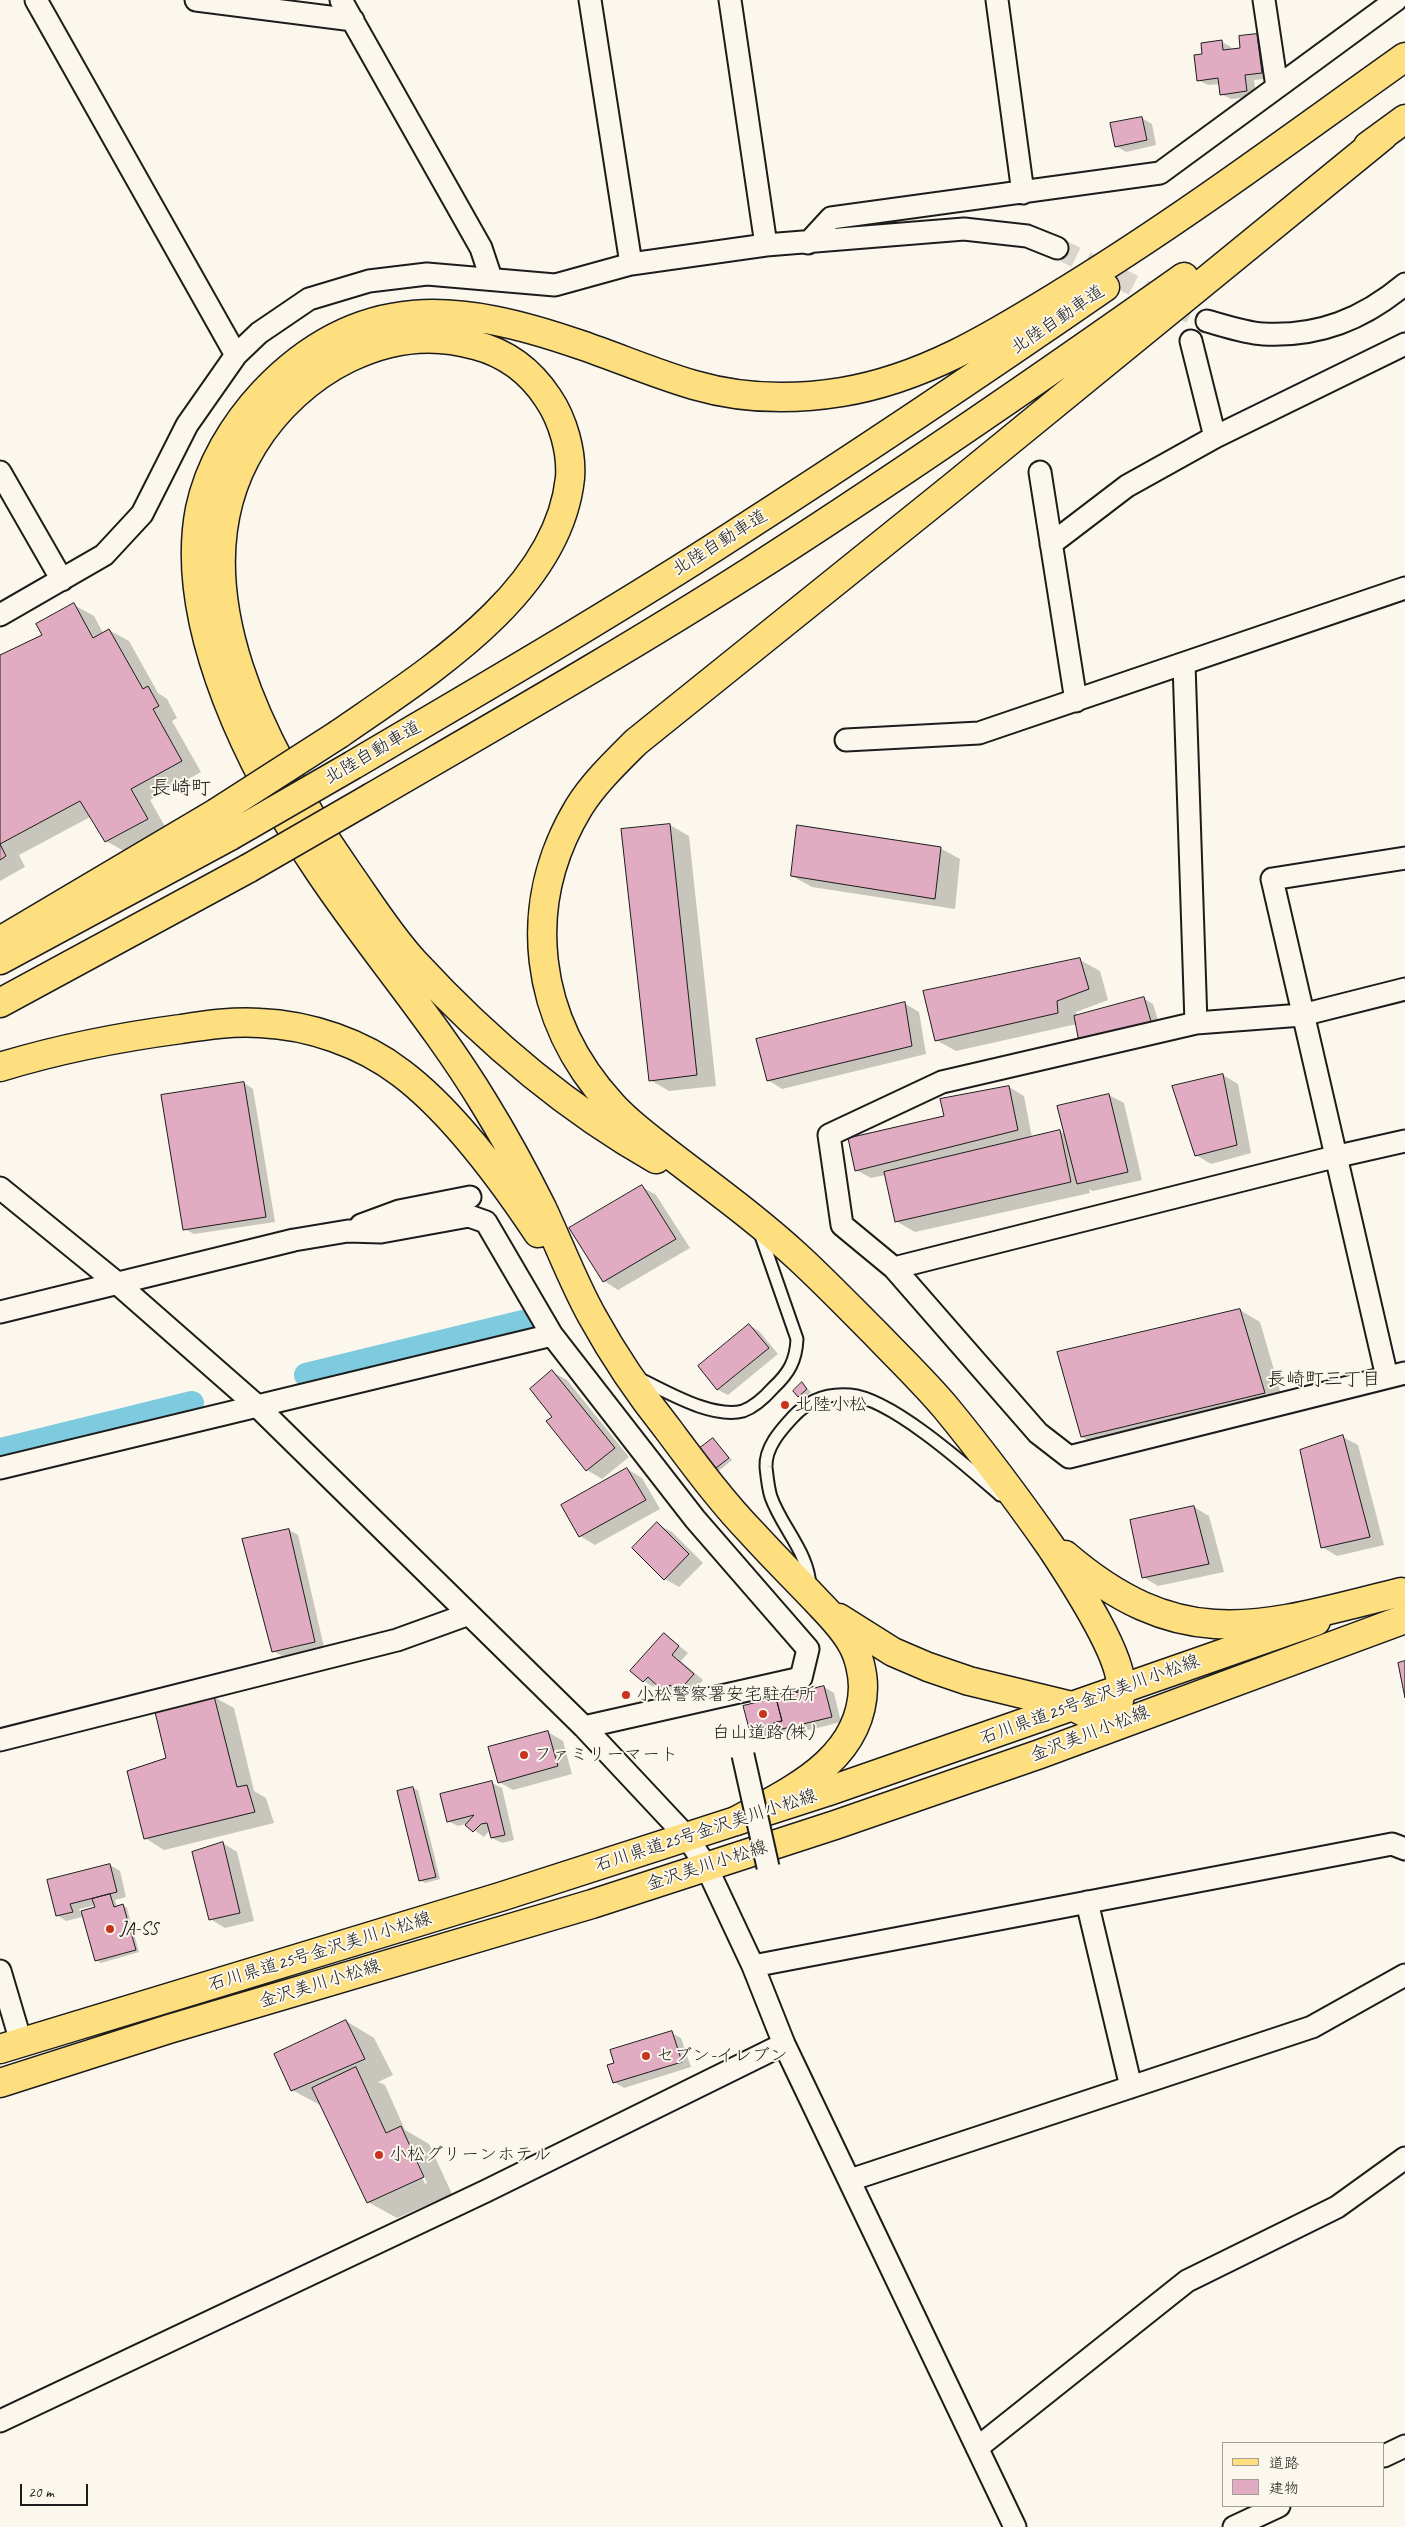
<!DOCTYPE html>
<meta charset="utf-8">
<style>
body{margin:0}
#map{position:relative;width:1405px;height:2527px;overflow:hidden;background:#fbf7ec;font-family:Caveat,"Klee One",sans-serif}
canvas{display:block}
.legend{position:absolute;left:1222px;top:2442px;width:162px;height:65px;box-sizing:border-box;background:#fbf7ec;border:1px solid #a29f99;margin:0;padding:6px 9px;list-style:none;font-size:15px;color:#1c1c1c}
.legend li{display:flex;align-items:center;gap:10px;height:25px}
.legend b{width:25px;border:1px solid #a29f99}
.scale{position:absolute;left:20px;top:2484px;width:68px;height:22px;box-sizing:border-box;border:2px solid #1c1c1c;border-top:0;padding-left:6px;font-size:15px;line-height:18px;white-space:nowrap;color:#1c1c1c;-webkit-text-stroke:4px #fbf7ec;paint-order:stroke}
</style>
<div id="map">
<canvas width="1405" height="2527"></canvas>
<ul class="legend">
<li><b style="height:6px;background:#fedf80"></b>道路</li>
<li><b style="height:14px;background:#e1abc2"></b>建物</li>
</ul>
<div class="scale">20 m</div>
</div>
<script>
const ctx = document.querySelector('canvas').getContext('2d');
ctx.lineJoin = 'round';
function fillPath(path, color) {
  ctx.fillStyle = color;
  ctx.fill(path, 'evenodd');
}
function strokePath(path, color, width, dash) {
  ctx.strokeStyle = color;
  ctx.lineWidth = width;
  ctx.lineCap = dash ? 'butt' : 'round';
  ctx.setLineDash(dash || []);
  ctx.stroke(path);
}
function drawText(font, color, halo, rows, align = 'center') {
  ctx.font = font + ' Caveat,"Klee One",sans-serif';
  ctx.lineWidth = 4;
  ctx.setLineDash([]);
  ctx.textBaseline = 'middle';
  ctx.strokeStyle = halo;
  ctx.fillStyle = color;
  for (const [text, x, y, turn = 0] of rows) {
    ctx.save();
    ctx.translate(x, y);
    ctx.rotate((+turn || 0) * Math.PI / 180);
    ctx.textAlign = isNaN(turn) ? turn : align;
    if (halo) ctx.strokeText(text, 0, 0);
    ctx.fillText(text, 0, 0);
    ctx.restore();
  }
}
fillPath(new Path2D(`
 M1257,35L1267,40L1271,78L1254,80L1256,96L1231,99L1221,94L1220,84L1208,85L1198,80L1204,55L1222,42L1231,47V50L1241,49Z
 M1142,118L1152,124L1156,145L1126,152L1116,146Z
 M74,605L94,616L103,633L109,630L129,641L158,693L167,699L177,718L172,721L201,772L150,800L167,830L126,852L106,841L90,817L19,855L25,867L0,881V656L44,635Z
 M670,825L689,836L716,1086L669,1091L650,1080Z
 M940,848L960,859L955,909L812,887L792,876Z
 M1080,960L1100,971L1108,1000L1076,1012L1077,1016L1143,998L1153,1004L1161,1030L1077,1024L956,1051L936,1040Z
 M904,1003L919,1012L926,1054L782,1089L768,1080Z
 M1223,1075L1238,1084L1251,1153L1211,1164L1196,1155Z
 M244,1083L253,1089L275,1222L194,1234L185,1229Z
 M1009,1087L1024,1096L1032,1138L1059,1131L1066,1135L1109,1095L1124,1103L1142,1180L1093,1191L1089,1189L1090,1193L915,1232L896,1221L886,1175L871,1178L856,1170L946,1117Z
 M642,1187L656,1195L690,1248L618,1290L604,1281Z
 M1240,1310L1260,1322L1284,1404L1102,1448L1082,1437Z
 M749,1325L759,1331L778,1354L728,1395L718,1390L700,1366Z
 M552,1372L567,1380L629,1457L602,1479L587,1470L548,1422L554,1417Z
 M802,1384L811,1392L804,1399L795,1391Z
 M1343,1437L1358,1445L1384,1545L1337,1556L1322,1547Z
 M713,1439L732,1460L700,1486Z
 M627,1469L642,1478L660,1509L595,1545L580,1536L563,1506Z
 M1194,1507L1209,1516L1224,1572L1158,1586L1143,1577Z
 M657,1524L672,1532L703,1563L679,1587L665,1579Z
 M289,1530L298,1535L324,1647L282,1656L273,1651Z
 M664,1634L688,1653L681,1661L703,1680L688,1697L679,1691L674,1696L656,1683L653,1687L644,1681L632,1671Z
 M824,1687L834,1693L841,1722L789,1735L784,1732L780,1733L781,1736L765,1740L751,1731Z
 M214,1697L234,1708L254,1791L266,1798L274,1823L164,1850L145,1838L168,1759Z
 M548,1732L563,1741L572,1774L513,1790L499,1782Z
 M492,1783L502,1788L514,1840L502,1843L492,1838L490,1830L484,1837L466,1824L458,1826L448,1821Z
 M413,1788L418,1790L440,1879L425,1883L420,1880Z
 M223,1843L237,1852L254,1921L225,1928L210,1919Z
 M110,1865L120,1871L126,1897L115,1900L117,1907L123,1905L127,1908L139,1952L101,1963L96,1960V1905L79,1909L82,1917L66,1921L57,1915Z
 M346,2021L374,2038L393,2075L378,2082L385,2085L405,2130L429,2144L452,2194L397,2218L368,2202L322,2106L292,2090ZM408,2145H411L427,2183L425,2184Z
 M672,2033L681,2038L691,2067L624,2088L614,2082Z`), '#0003');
strokePath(new Path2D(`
 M306,1375L523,1322
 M0,1450L192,1403`), '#7ecade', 24);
const building = new Path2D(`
 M1257,34L1262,73L1245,75L1247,91L1220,95L1218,78L1197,81L1194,55L1202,54L1201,43L1222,40L1223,50L1240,48L1239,36Z
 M1142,117L1147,140L1115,147L1110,123Z
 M74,603L93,638L109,629L143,689L148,686L159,706L153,709L182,761L131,789L148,819L105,842L80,801L0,844V655L42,635L36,624Z
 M670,824L697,1075L649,1081L621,829Z
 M797,825L941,847L935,899L791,876Z
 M0,844L6,856L0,860Z
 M1080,958L1089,989L1057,1001L1058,1013L935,1041L923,991Z
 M1144,997L1152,1025L1079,1042L1074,1016Z
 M905,1002L912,1046L767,1081L756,1039Z
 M1223,1074L1237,1145L1195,1156L1172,1086Z
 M244,1082L266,1217L183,1230L161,1095Z
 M1009,1086L1018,1130L855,1171L848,1138L944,1116L940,1099Z
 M1109,1094L1128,1172L1077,1184L1057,1106Z
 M1060,1130L1071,1182L895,1222L884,1172Z
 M642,1185L676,1239L603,1282L569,1228Z
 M1240,1309L1265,1393L1081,1437L1057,1352Z
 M749,1324L769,1348L717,1390L698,1366Z
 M552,1370L615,1448L586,1471L546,1421L552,1417L530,1389Z
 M802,1382L807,1389L798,1397L793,1391Z
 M1343,1435L1370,1537L1321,1548L1300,1450Z
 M713,1438L729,1458L695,1484L679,1464Z
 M627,1468L646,1500L579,1537L561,1505Z
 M1194,1506L1209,1564L1142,1578L1130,1520Z
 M657,1522L689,1554L664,1580L632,1548Z
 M289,1529L315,1642L272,1652L242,1539Z
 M664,1633L679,1646L672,1655L694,1674L678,1692L670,1685L664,1692L648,1677L643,1682L630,1671Z
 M1405,1661V1698L1398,1663Z
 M824,1686L832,1717L778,1730L776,1722L782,1721L776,1698Z
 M214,1696L237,1787L247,1785L255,1812L144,1839L127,1771L166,1758L155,1712Z
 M776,1698L782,1721L766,1725L767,1728L750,1732L743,1706Z
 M548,1731L558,1766L498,1783L488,1747Z
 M492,1781L505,1835L491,1838L487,1823L481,1824L473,1832L465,1825L474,1815L447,1822L440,1794Z
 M413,1787L436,1877L419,1881L397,1791Z
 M223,1842L240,1913L209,1920L192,1852Z
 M110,1864L117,1892L70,1904L73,1912L56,1916L47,1880Z
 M110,1894L114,1907L123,1904L136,1950L95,1961L81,1911L95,1907L92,1899Z
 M346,2020L365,2059L291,2091L274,2054Z
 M672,2031L682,2062L613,2083L607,2065L614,2063L610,2050Z
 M356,2067L386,2133L401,2126L424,2177L367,2203L312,2088Z`);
fillPath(building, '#e1abc2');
strokePath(building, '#1c1c1c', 1);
strokePath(new Path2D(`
 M1057,248L1207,321`), '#dad6cd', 21, [21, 11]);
const lane = new Path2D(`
 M638,1378C666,1391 711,1419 743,1411C754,1407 765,1397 773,1388C789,1373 796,1361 797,1339L760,1233
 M810,1587C809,1553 782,1528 771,1497C768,1488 767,1476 766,1467C765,1448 780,1431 792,1418C807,1401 827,1393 850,1395C891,1398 968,1467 1000,1495`);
const street = new Path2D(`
 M36,0L236,355
 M196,0L353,20
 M341,0L481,248L491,278
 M590,0L631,264
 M730,0L766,245
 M997,0L1023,193
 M1264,0L1277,87
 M808,243L831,218L1160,173L1396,0
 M1207,321C1225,326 1245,333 1263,334C1319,337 1363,319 1405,284
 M1191,341L1215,437
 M0,472L62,580
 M1040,472L1076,701
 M1051,544L1127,486L1215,437L1405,344
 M0,615L104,555L142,514L187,425L236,355L259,333L309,299L369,281L427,274L555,285L631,264L766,245L964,229L1027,236L1057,248
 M1184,664L1196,1023
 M846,740L979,733L1405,588
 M1405,1141L1334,1157L894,1268L1038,1433L1069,1457L1405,1373
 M0,1188L117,1283L256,1405L584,1727L687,1837L706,1866L753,1966L784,2044L1015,2527
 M361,1225L399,1211L470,1197
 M894,1268L842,1225L829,1135L942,1082L1196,1023L1302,1015L1405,989
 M0,1312L294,1240L348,1231L381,1232L469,1216L486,1222L552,1335L695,1519L808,1649L801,1678L584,1727
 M1387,1377L1272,879L1405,858
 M0,1468L552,1335
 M0,1740L397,1640L469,1614
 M1087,1902L1131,2087
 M753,1966L1392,1844L1405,1849
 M0,1971L21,2042
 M850,2180L1312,2027L1405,1975
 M0,2421L486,2191L784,2044
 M977,2448L1187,2281L1337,2207L1405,2158
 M1384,2456L1405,2446
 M1234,2527L1279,2506`);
const primary = new Path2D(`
 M0,2049L500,1897L826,1792L1316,1621
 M0,2083L169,2029L592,1904L835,1825L1040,1754L1405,1619`);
const highway = new Path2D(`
 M1368,146L1405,119
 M339,734C425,674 558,594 570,478C572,452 563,420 548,398C531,372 506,353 475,345C388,320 299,371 253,445C168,582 269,759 349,874C370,904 390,936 414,962C486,1040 564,1107 656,1159
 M353,765C480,690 608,616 732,536C858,455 982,372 1105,287
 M372,797C499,723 627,650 751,571C898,477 1041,378 1184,277
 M0,941L216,813
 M0,960L230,836
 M0,1003L249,868
 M0,1067C59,1049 120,1037 181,1029C207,1025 234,1021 260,1023C309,1025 362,1043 401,1073C453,1112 502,1179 538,1233
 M1065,1555C1184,1657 1264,1626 1401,1592
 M839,1618L893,1652L928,1667L969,1681L1072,1706L1111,1726C1114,1715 1120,1702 1121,1690C1124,1656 1070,1576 1051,1547C1018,1500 983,1453 946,1408C925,1383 901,1360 878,1336C852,1310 826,1283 799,1258C758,1220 712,1187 668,1153C649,1138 628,1123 612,1105C534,1020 519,906 579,807C594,783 616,762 636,742L953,487L1383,136
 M736,1821C790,1791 862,1760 863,1687C863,1674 859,1656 852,1644C843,1627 827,1612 814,1598C793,1576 772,1555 752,1533C721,1501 694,1464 667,1428C639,1393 614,1356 592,1316C573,1282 559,1244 542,1208C524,1172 505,1137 484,1103C435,1022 372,950 319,871C255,776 177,627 200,509C209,466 234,424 264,392C360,291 460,303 581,345C619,358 656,374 694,385C742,399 793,400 842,392C928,378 1000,331 1072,287C1187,216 1295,135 1405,57`);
strokePath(lane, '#1c1c1c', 15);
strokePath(street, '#1c1c1c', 25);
strokePath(primary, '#1c1c1c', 31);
strokePath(highway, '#1c1c1c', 31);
strokePath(lane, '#fbf7ec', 11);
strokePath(street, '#fbf7ec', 21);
strokePath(primary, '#fedf80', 28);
strokePath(highway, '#fedf80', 28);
const streetBridge = new Path2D(`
 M743,1755L768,1867`);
const highwayBridge = new Path2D(`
 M216,813L339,734
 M230,836L353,765
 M249,868L372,797`);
strokePath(streetBridge, '#1c1c1c', 25, []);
strokePath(highwayBridge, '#1c1c1c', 31, []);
strokePath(streetBridge, '#fbf7ec', 21);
strokePath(highwayBridge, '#fedf80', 28);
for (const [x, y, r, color] of [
 [785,1405,5,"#c8321e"],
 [626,1695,5,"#c8321e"],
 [763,1714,5,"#c8321e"],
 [524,1755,5,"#c8321e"],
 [110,1929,5,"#c8321e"],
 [646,2056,5,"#c8321e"],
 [379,2155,5,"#c8321e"]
]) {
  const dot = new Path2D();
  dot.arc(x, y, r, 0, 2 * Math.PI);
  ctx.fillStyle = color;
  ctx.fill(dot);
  strokePath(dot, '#fbf7ec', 2);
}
drawText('18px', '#1c1c1c', '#fbf7ec', [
 ["北陸自動車道",1058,320,-34],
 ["北陸自動車道",720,543,-32],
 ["北陸自動車道",373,753,-30],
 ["石川県道25号金沢美川小松線",1090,1700,-20],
 ["金沢美川小松線",1090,1734,-21],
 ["石川県道25号金沢美川小松線",706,1831,-18],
 ["金沢美川小松線",707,1866,-18],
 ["石川県道25号金沢美川小松線",320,1952,-17],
 ["金沢美川小松線",320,1984,-17]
]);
drawText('18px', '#1c1c1c', '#fbf7ec', [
 ["北陸小松",795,1405],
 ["小松警察署安宅駐在所",636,1695],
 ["白山道路(株)",763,1733,"center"],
 ["ファミリーマート",534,1755],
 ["JA-SS",120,1929],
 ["セブン-イレブン",656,2056],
 ["小松グリーンホテル",389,2155]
], 'left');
drawText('19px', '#1c1c1c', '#fbf7ec', [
 ["長崎町三丁目",1324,1380]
]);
drawText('20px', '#1c1c1c', '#fbf7ec', [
 ["長崎町",181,789]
]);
</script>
